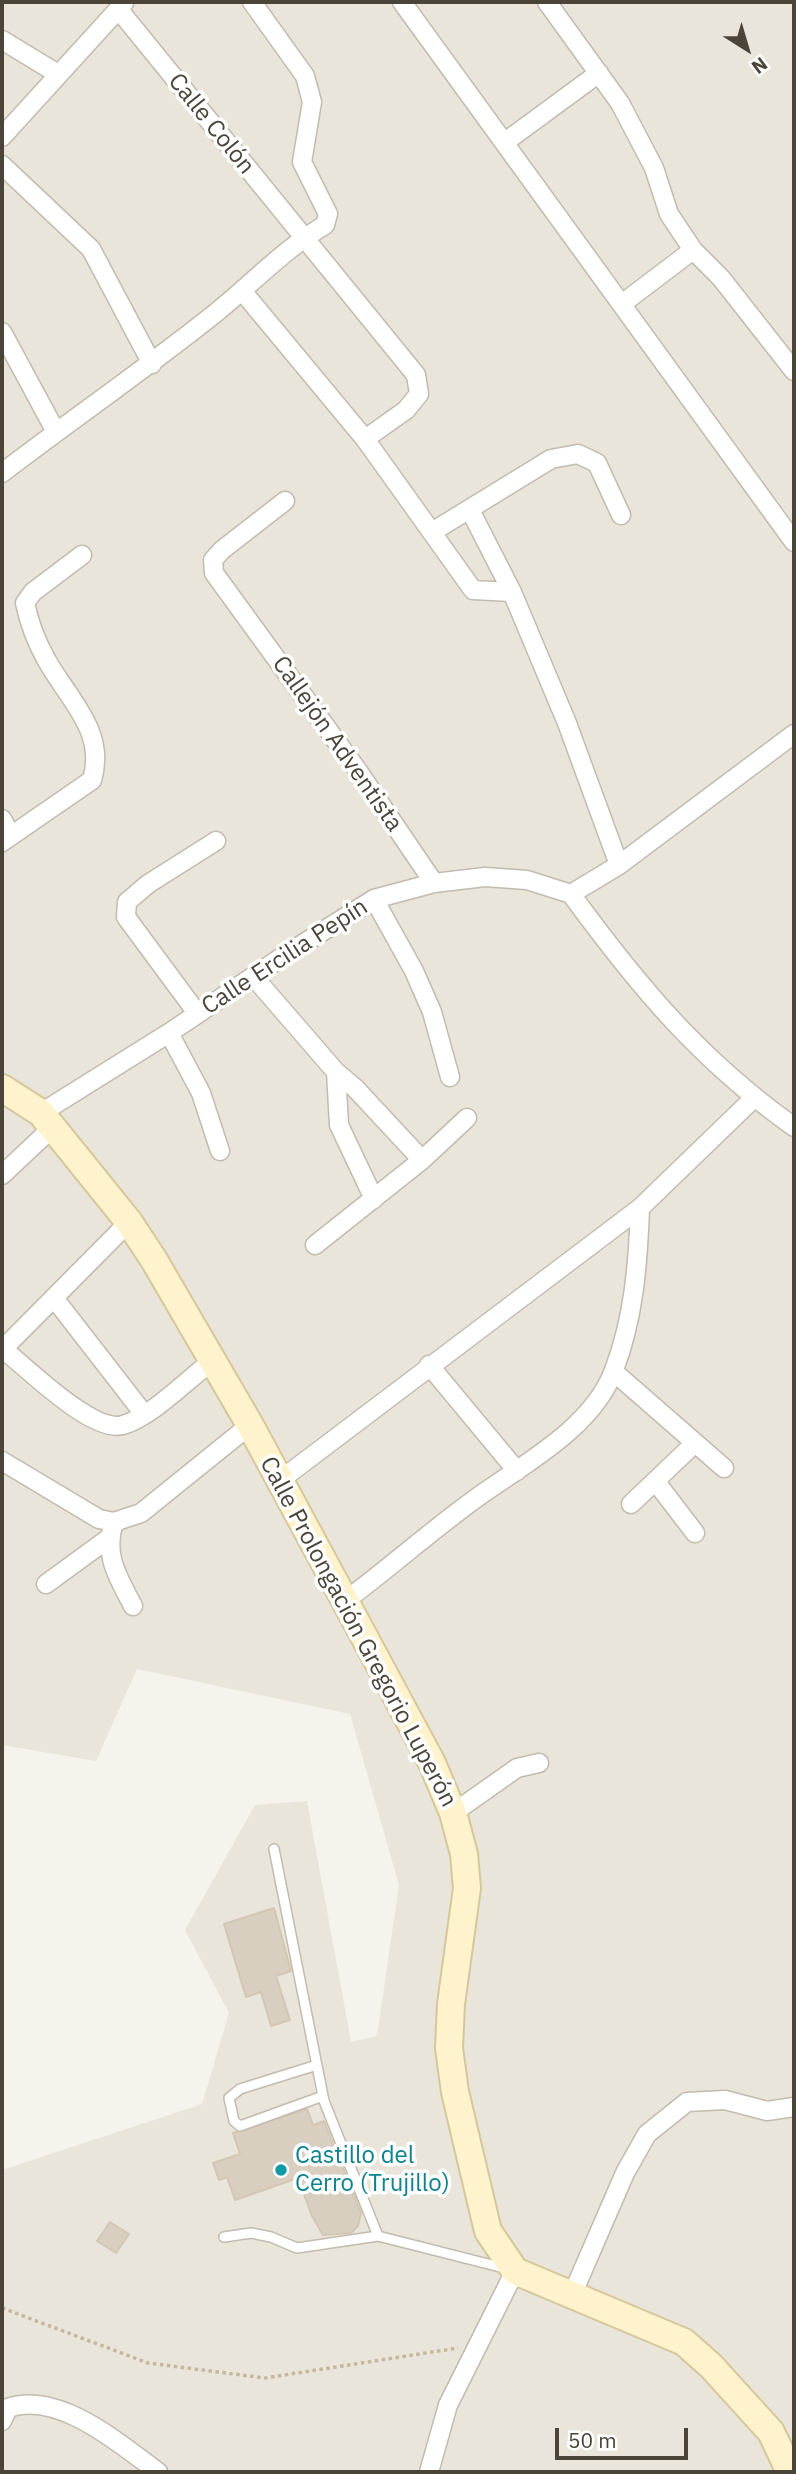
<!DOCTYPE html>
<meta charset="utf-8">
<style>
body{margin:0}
#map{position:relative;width:796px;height:2474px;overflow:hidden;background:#f6f3ec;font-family:"IBM Plex Sans",sans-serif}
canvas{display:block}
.frame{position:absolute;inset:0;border:4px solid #4b4439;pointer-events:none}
.north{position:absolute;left:712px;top:14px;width:70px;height:70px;-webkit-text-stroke:5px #fff;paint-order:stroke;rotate:143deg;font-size:19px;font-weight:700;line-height:28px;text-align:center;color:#4b4439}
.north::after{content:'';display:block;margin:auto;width:24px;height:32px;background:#4b4439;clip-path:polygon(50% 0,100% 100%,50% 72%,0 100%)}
.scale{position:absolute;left:555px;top:2428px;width:133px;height:32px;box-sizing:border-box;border:4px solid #4b4439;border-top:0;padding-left:9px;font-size:21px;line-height:24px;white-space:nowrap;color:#4b4439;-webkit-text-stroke:5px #fff;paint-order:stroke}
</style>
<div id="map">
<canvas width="796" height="2474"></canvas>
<div class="frame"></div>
<div class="north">N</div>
<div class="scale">50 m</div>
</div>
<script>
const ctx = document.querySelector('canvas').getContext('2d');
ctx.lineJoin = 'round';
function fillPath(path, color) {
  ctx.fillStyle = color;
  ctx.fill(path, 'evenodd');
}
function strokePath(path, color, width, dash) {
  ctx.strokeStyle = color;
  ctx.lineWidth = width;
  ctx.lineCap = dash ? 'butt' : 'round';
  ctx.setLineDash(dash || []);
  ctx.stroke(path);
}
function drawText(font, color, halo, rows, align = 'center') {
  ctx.font = font + ' "IBM Plex Sans",sans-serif';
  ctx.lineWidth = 7;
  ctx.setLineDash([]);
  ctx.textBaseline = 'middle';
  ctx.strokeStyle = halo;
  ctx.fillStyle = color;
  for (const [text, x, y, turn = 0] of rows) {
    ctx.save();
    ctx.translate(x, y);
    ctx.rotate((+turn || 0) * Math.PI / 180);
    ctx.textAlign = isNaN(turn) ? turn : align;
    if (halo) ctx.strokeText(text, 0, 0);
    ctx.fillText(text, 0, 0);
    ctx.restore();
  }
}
fillPath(new Path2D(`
 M2,2H794V2472H2V2170L202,2104L229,2013L185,1930L255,1805L307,1801L351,2042L377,2036L399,1885L350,1714L137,1669L96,1761L2,1745Z`), '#eae5da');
const building = new Path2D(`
 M274,1908L291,1971L276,1976L290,2020L271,2026L261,1992L246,1997L224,1924Z
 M307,2109L313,2125L324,2121L361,2213L358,2226L351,2233L323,2235L312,2216L298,2178L235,2200L227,2177L219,2180L213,2163L240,2154L233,2133Z
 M110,2222L129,2234L116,2253L97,2241Z`);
fillPath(building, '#d8cfc1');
strokePath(building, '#d3c7b4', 2);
const lane = new Path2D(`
 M274,1849L324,2101L378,2236L504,2268
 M317,2065L240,2089L229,2098L234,2121L240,2126L323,2096
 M224,2237L251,2233L271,2237L297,2248L378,2236`);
const street = new Path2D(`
 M402,2L794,542
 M547,2L620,103L654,168L669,214L693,250L721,278L794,371
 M119,10L416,375L419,394L406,410L365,439
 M2,40L58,74
 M2,137L124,3
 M505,142L599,73
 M2,165L91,249L152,364
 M243,292L365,439L473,590L512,592
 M623,303L693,250
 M2,332L56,432
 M2,473C70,421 141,372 208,319C247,289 282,250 325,225L328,214L302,162L312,102L305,76L252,2
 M285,501L222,550L213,560L214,573L358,771L434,883
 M470,510L512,592L567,723L619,865
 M432,532L551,459L578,454L597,463L621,515
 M2,819L11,836
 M2,842L92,780C107,731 67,698 46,659C36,641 29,622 25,603L33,592L82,555
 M571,894C639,987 699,1059 794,1127
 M374,899L414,971L432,1012L450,1077
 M253,976L336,1072L339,1125L374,1199
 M197,1013L126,917L127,902L148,884L216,841
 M169,1033L201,1093L220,1151
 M336,1072L355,1088L422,1160
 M41,1113L169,1033L282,957L374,899L434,883L485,877L527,880L571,894L619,865L794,734
 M2,1175L53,1127
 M315,1245L422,1160L467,1118
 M54,1298L144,1414
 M3,1349C27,1368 93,1434 123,1425C151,1417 187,1380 211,1362
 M2,1350L129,1222
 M429,1365L517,1471
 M614,1372L724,1468
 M2,1461L99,1519L114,1522L141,1513L250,1425
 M279,1481L640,1208L754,1098
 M656,1482L695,1533
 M631,1504L695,1443
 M114,1522C103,1555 118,1577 133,1606
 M46,1584L109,1538
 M345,1601C389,1568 431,1531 475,1499C522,1465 593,1428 614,1370C634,1318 638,1263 640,1208
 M453,1813L517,1768L539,1763
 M572,2295L625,2173L647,2134L687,2102L725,2100L767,2111L794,2107
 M2,2421L8,2408C58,2390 120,2444 158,2472
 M429,2472L448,2405L515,2271`);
const secondary = new Path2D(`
 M2,1088L41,1113L129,1222L154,1260L250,1425L345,1601L432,1763L453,1813L464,1854L467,1888L451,2004L449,2048L455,2092L488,2231L515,2271L684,2342L711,2366L771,2432L790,2472`);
strokePath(lane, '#c2bbae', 12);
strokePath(street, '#c2bbae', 21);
strokePath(secondary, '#d6c79b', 30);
strokePath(new Path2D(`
 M2,2308L148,2363L265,2378L458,2348`), '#c4b79f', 3.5, [3.5, 3.5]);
strokePath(lane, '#fff', 9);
strokePath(street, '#fff', 18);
strokePath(secondary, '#fff3cd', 26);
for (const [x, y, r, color] of [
 [281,2170,7,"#0f9aa8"]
]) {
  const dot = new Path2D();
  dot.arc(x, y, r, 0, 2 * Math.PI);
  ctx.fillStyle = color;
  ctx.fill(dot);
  strokePath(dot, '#fff', 2.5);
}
drawText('24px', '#4b4439', '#fff', [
 ["Calle Colón",211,124,51],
 ["Callejón Adventista",337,744,55],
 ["Calle Ercilia Pepín",285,957,-33],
 ["Calle Prolongación Gregorio Luperón",358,1632,62]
]);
drawText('24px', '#0d838f', '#fff', [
 ["Castillo del",295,2156],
 ["Cerro (Trujillo)",295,2184]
], 'left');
</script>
